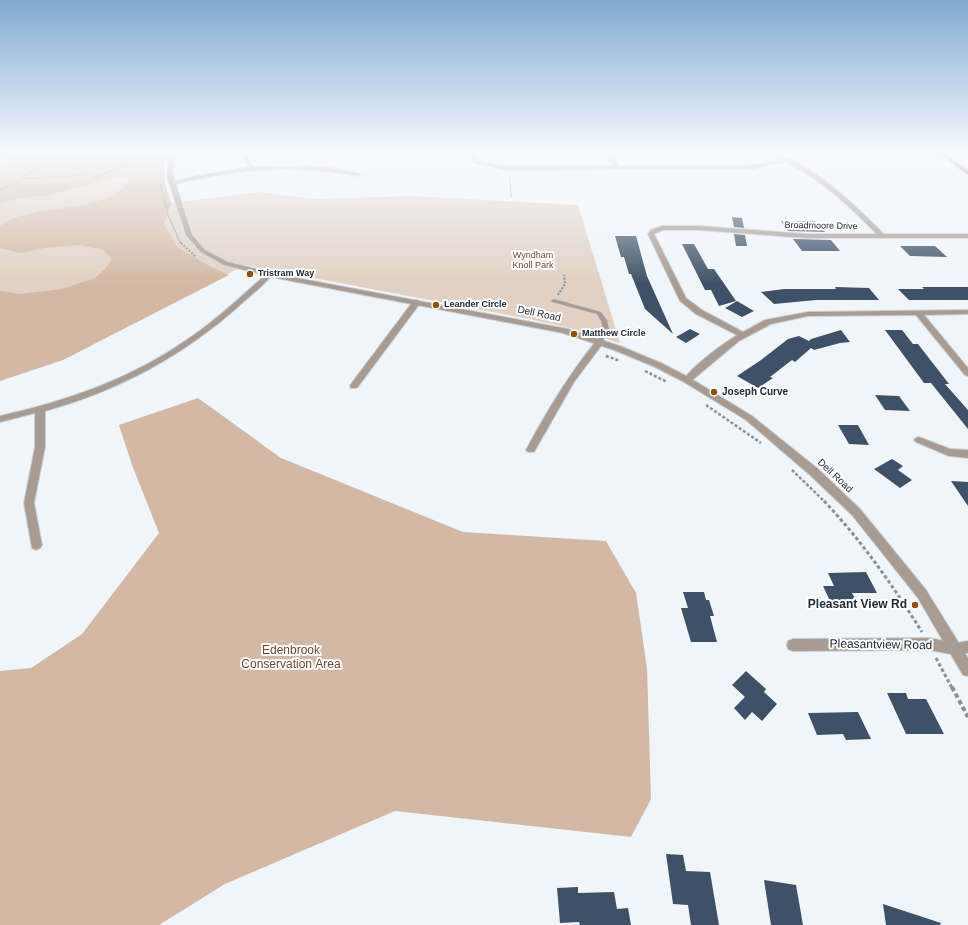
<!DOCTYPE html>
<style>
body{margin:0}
canvas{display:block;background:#f0f5fa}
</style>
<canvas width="968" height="925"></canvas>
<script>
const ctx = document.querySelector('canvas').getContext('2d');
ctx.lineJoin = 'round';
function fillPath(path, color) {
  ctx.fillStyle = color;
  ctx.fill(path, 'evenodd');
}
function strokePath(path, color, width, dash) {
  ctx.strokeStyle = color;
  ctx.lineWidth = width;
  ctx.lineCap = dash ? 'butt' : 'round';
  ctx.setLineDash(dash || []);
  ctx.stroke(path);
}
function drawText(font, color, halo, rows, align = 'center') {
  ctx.font = font + ' Helvetica,sans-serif';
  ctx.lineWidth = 4;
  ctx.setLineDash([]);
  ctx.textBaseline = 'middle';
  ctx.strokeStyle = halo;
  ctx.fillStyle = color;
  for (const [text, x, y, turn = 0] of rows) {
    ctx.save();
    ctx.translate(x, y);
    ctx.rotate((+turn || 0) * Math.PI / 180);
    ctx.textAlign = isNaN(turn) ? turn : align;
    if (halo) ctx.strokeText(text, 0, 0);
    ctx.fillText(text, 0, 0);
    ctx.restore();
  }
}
fillPath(new Path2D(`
 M0,154H168C159,169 166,188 171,203L258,192L314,199L410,196L578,205L620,343L570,328L524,318L245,265L63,360L0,381Z`), '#e1d1c4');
fillPath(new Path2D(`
 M19,154H168L164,162L165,184L171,203L164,224L177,247L211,267L229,275L63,360L0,381V291L20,294L62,289L95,278L104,270L112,259L103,250L80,245L45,248L21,253L0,248V226C37,200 104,217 130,180L125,177L112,178L45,196L25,197L0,203V168Z
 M198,398L281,458L463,532L606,541L636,593L647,668L651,799L631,837L395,811L225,884L159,925H0V671L31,668L82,634L159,533L132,465L119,425Z`), '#d3b9a5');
fillPath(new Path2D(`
 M732,217L742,218L744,228L734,227Z
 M781,221H815L825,232L788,231Z
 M734,234L745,235L747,246H736Z
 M615,236H636L647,276L673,334L645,309L631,274H629L624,257H621Z
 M793,239L831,240L840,251H802Z
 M682,244H694L708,269H714L736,301L719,306L711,290H705Z
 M900,246H935L947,257L910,256Z
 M835,287L869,288L879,300H816L774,304L761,292L784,289H836Z
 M922,287H968V300H909L898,289H924Z
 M737,301L754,311L742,317L725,308Z
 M690,329L700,334L686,343L676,337Z
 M841,330L850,342L840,343L814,350L811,348L795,362L792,360L770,377L773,378L758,388L737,376L761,360L788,339L799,336L809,341L811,339Z
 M885,330H902L913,344H918L949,384H945L968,410V429L931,383H924Z
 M875,395L899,396L910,411L885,410Z
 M838,425H858L869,445L849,444Z
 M892,459L903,466L898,470L912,480L900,488L874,469Z
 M951,481L968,482V506Z
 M866,572L877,593H852L857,602L831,603L823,586H834L828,573Z
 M683,592H704L706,600H709L714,616H710L717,642H691L681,608H688Z
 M746,671L766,689L764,692L777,704L762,721L752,712L745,720L734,708L745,697L732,685Z
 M887,693H906L908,699H926L944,734H906Z
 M858,712L871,739L846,740L843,734L817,735L808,713Z
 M666,854L683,855L686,871L710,872L719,925H691L688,905L673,904Z
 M764,880L796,885L803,925H771Z
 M578,887V893L614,892L617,909L628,908L631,925H580L579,922L560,923L557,888Z
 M883,904L941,923L940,925H886Z`), '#3e5267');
const service = new Path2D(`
 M171,159L172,161L134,162L93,179L90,178L133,160Z
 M554,299L601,312L607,320L609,329L602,343H598L597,342C603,330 605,326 597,314L552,302L551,301Z`);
const minor = new Path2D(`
 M241,154H246L253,167L309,166L332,168L361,174L358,176C288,164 240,169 171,185L168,183L196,176L249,167Z
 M466,154H472L479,161L506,166H613L607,154H612L618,166L752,165L779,160L768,154C804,154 859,209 884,234H968V238H806L699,230H663L654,234L686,298L702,310L743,332L765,320L808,312L968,310V314L924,315L968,368V376L965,375L916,315L808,316L771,324L739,341L690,382H684L683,380C695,364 720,346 737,335L696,314L680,301L648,234L651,230L662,226H699L806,234H877C849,206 821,178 784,162L752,169L506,170L475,163Z
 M927,154H940L949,157L946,159Z
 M268,273L273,274C264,285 251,295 240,305C183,356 118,391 45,411V447L34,503L42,545L40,548L36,550L32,548L24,503L35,447V413L0,422V416C67,401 131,379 188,339C217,320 242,295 268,273Z
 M414,300H417L421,302L357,388H351L350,386L351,384Z
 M597,340H600L604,342L574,382L534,452H528L526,450C547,411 569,374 597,340Z
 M919,437L950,449L968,450V458L949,456L916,442L914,440L916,438Z
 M929,638L956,643L968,641V653L956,655L929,650L793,651L788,649L787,645L788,641L793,639Z`);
const tertiary = new Path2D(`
 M172,154H177L174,160L173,176L192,235L205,250L228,262L281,275L568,329L620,346L661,363L690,378L752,416L818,469L860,509L926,590L968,658V676L963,675L918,598L852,515L810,475L746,420L684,382L655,367L614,350L563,333L281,279L224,265L201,252L186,235L167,176L168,160Z`);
const primary = new Path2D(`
 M940,154H946L968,170V175Z`);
strokePath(service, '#cbd0d6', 1);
strokePath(minor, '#cbd0d6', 2);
strokePath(tertiary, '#cbd0d6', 2);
strokePath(primary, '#cbd0d6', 2);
strokePath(new Path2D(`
 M70,154L22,176L27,178L64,177L85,174
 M97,154L100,159L110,162
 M961,154L968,159
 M55,157L93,169
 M510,176L511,198
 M161,185L168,215L181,244
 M0,190L26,178`), '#899097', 1.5, [1.5, 1]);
strokePath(new Path2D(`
 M181,243L196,257
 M558,295L565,284L564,275
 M606,356L609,357`), '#899097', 2, [2, 1.5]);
strokePath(new Path2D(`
 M606,356L620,361
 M645,371L667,382
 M706,405L761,443
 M792,470L825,502`), '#899097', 2.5, [3, 2]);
strokePath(new Path2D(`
 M824,501C862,541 893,586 922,632
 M936,658L952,688`), '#899097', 3, [3.5, 2.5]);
strokePath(new Path2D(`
 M952,687L968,717`), '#899097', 4, [4.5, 3]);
fillPath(service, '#a79b92');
fillPath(minor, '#a79b92');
fillPath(tertiary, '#a79b92');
fillPath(primary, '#675243');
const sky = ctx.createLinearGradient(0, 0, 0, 284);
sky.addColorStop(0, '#80aad2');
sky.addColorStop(0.54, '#f8fafd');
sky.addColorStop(1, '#f8fafd00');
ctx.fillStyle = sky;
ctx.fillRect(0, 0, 968, 284);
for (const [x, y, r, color] of [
 [250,274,4,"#8e5013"],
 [436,305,4,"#8e5013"],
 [574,334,4,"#8e5013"],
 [714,392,4,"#8e5013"],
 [915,605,4,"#8e5013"]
]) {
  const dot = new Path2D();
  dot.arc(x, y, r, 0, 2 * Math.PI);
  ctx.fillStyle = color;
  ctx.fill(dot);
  strokePath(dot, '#fff', 1.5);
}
drawText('9px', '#212a34', '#fff', [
 ["Broadmoore Drive",821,226,1]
]);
drawText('9px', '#714a29', '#fff', [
 ["Wyndham",533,256],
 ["Knoll Park",533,266]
]);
drawText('bold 9px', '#212a34', '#fff', [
 ["Tristram Way",258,274],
 ["Leander Circle",444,305],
 ["Matthew Circle",582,334]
], 'left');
drawText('10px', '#212a34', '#fff', [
 ["Dell Road",539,314,12],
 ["Dell Road",835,476,43]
]);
drawText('bold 10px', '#212a34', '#fff', [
 ["Joseph Curve",722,392]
], 'left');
drawText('bold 12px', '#212a34', '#fff', [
 ["Pleasant View Rd",907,605]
], 'right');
drawText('12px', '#212a34', '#fff', [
 ["Pleasantview Road",881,645,1]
]);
drawText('12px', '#714a29', '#fff', [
 ["Edenbrook",291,651],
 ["Conservation Area",291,665]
]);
</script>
